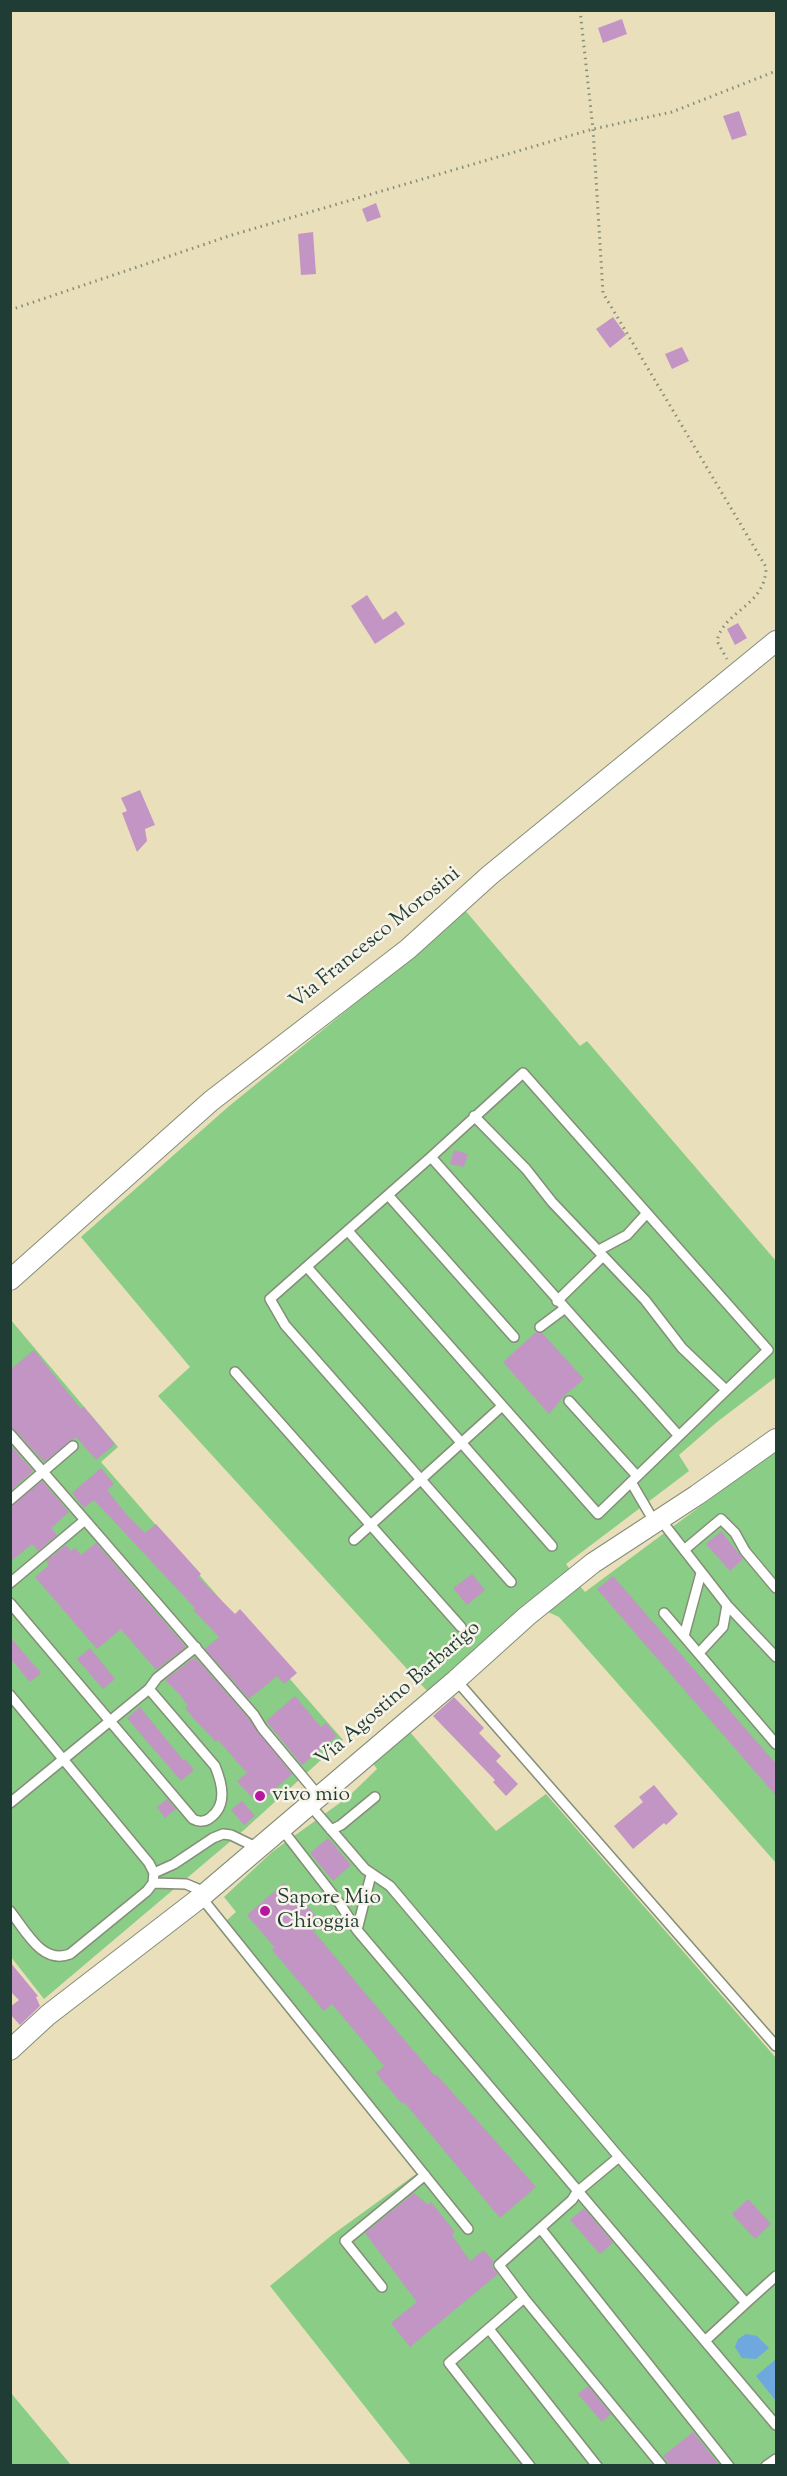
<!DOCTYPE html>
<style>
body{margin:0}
#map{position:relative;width:787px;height:2476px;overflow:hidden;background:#e9dfbb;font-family:"Sorts Mill Goudy",serif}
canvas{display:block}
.frame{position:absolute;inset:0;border:12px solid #1f3d34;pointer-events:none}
</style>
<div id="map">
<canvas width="787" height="2476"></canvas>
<div class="frame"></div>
</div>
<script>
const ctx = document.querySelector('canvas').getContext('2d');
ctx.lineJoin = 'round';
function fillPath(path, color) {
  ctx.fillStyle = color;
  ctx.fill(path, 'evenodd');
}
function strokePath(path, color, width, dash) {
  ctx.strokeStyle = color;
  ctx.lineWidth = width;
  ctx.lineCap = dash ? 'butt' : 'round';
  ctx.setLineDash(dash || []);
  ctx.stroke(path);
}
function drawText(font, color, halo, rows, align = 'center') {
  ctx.font = font + ' "Sorts Mill Goudy",serif';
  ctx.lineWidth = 5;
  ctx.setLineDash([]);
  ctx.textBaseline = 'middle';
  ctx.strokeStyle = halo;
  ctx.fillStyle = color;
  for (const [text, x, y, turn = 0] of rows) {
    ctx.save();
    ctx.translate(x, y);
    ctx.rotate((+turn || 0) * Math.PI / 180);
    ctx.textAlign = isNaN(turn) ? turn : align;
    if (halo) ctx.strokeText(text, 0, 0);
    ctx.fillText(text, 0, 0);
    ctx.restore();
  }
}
fillPath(new Path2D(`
 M464,909L580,1046L587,1041L776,1261V1377L717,1422L679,1455L689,1471L566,1564L571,1571L429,1693L158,1396L190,1367L81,1237L228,1107L432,941Z
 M10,1319L118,1447L101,1462L343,1740L245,1829L44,1999L11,1957Z
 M776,1450V1863L559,1617L548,1612L580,1586L585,1592Z
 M409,1731L496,1831L546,1794L776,2058V2465H411L270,2286L332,2235L423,2169L236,1938L227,1920L236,1912L224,1897L272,1852L348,1797L377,1769L372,1762Z
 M11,2393L71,2465H11Z`), '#89cd86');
fillPath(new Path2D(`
 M746,2334L757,2336L769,2348L756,2359L742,2358L735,2347L738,2339Z
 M776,2359V2401L756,2376Z`), '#6ea8de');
fillPath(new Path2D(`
 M622,19L627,34L603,43L598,28Z
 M739,111L747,135L732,140L723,116Z
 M376,203L381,217L367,222L362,209Z
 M313,232L316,274L301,275L298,234Z
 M613,317L626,335L610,348L596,329Z
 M682,347L689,361L672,369L665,354Z
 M367,595L383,620L396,611L405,624L375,644L351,606Z
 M738,623L747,638L735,645L727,629Z
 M140,790L155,825L145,829L147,841L137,852L122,813L127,811L121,798Z
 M454,1150L468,1154L464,1167L450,1164Z
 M536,1332L542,1333L584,1379L564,1396L549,1414L503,1362Z
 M34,1350L81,1409L84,1407L115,1444L96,1460L76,1437L44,1462L15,1430L10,1427V1370Z
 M10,1445L33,1471L10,1491Z
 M101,1468L114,1484L107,1490L127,1515L145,1533L156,1524L201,1574L198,1577L235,1614L240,1609L297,1673L284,1684L277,1676L249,1699L205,1649L219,1637L193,1610L195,1608L94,1500L84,1508L72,1493Z
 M42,1481L69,1512L51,1528L57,1535L38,1551L32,1544L10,1562V1507Z
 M721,1531L743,1559L730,1571L706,1544Z
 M96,1543L186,1647L156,1670L121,1629L97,1649L35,1577L49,1565L46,1561L66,1545L71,1551L75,1548L81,1555Z
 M472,1574L485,1590L467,1605L453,1588Z
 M613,1576L777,1765V1797L597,1589Z
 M10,1637L41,1673L30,1682L10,1658Z
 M90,1648L115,1679L103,1689L77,1659Z
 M195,1657L249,1719L292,1774L258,1804L237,1781L247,1773L218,1740L216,1742L194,1719L185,1708L188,1706L180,1695L165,1680Z
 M295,1696L321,1727L326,1723L337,1736L302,1765L266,1721Z
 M454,1697L484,1728L479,1733L501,1756L496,1761L518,1784L506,1796L493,1782L495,1780L433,1716Z
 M140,1707L183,1760L185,1759L194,1770L181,1781L127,1718Z
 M654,1785L678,1814L666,1825L664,1823L633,1849L614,1826L643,1802L639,1797Z
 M167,1799L176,1809L165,1818L157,1807Z
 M242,1801L255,1816L244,1825L231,1810Z
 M328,1838L351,1865L333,1881L310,1853Z
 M284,1883L300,1903L303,1901L315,1915L306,1922L365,1993L435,2076L437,2075L536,2187L500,2218L404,2102L402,2104L376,2073L384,2066L332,2004L324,2011L272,1950L275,1948L247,1915Z
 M10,1962L38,1996L36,1997L40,2006L20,2025L10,2014V2007L19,2000L10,1991Z
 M414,2193L428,2205L431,2202L455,2232L452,2235L470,2261L484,2250L493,2261L492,2267L498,2274L410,2347L391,2323L417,2302L365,2233Z
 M748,2199L771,2224L755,2239L732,2214Z
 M584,2208L613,2243L600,2254L570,2220Z
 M588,2386L611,2414L602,2422L578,2394Z
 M693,2432L720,2466H671L663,2456Z`), '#c395c4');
const lane = new Path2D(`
 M474,1116L526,1169L552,1202L645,1300L682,1348L726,1390
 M431,1157L270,1299L285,1325L511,1582
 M388,1195L514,1337
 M348,1231L598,1514L768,1350L523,1073L431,1157L679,1436
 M599,1250L627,1235L647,1213
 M307,1267L552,1546
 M557,1301L603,1256
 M540,1327L564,1309
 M235,1372L461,1627
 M569,1401L637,1476
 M10,1434L85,1520
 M631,1482L655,1523
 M10,1500L73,1446
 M660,1519L727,1605L776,1657
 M354,1540L501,1407
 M684,1550L721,1519L735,1533L745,1551L776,1588
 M10,1583L85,1520L254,1715L262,1728L318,1795
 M10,1603L193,1819C198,1822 205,1822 210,1818C228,1805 222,1783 215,1766L149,1689
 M664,1613L776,1744
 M684,1636L701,1573
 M699,1653L723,1627L727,1605
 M456,1680L776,2046
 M10,1695L149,1863L154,1873L174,1864L213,1838L223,1834L231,1835L258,1848
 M10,1803L149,1689L157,1678L196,1647
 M309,1804L365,1869L390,1886L619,2157L746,2303L706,2340
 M281,1828L340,1904L357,1930
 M331,1830L341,1825L375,1797
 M371,1875L357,1930L776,2425
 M153,1883L186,1884L205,1892
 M201,1897L468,2229
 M10,1911C26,1931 42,1965 70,1954L147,1891L153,1883L154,1873
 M541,2229L729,2466
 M382,2287L345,2241L425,2175
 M524,2298L662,2466
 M746,2303L776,2276
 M489,2329L597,2466
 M530,2466L449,2363L524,2298L499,2265L572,2200L577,2192L619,2157
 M766,2466L776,2459`);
const street = new Path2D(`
 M10,1280L211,1101L408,949L490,875L776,641
 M10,2050L48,2015L201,1897L456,1680L527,1616L593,1563L697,1495L776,1439`);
strokePath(lane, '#848e78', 12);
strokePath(street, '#848e78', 22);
strokePath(new Path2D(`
 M580,10L593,129L603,293L766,567C766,606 724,610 717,641L727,659
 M10,310L232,235L593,129L672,112L776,71`), '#848e78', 3, [1.5, 4.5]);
strokePath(lane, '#fff', 9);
strokePath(street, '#fff', 20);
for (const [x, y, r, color] of [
 [260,1796,6,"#b5179e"],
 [265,1911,6,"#b5179e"]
]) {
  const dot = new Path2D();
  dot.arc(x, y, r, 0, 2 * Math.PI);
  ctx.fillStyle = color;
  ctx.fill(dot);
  strokePath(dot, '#f7f3e8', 2);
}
drawText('21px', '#1f3d34', '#f7f3e8', [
 ["Via Francesco Morosini",376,939,-39],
 ["Via Agostino Barbarigo",399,1695,-41]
]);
drawText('21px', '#1f3d34', '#f7f3e8', [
 ["vivo mio",272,1796],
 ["Sapore Mio",277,1899],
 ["Chioggia",277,1923]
], 'left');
</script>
